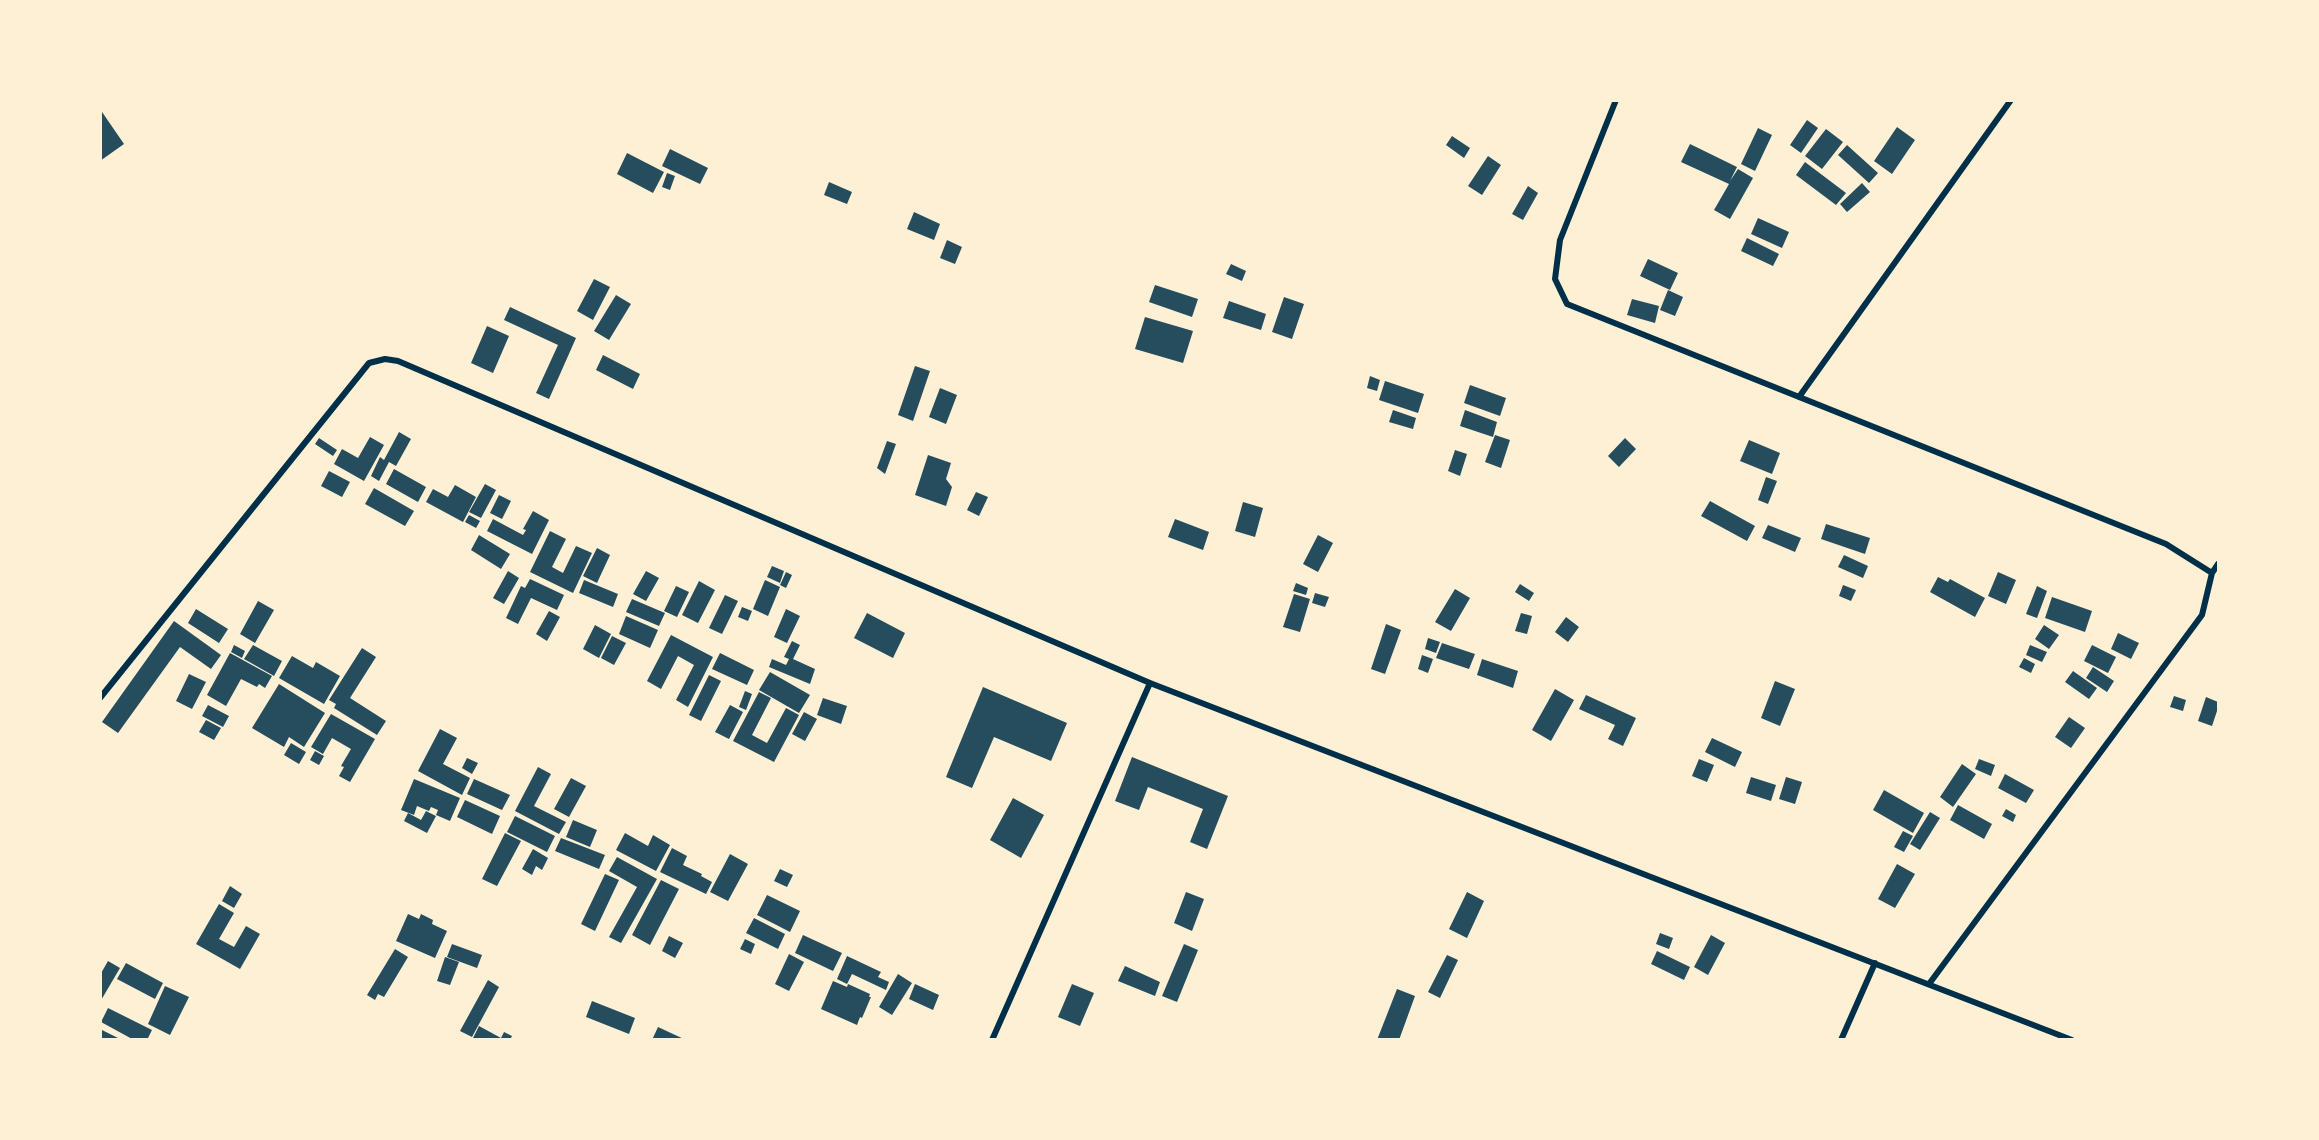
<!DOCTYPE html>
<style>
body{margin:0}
#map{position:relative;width:2319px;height:1140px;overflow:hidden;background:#fdf0d5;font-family:"Asap Condensed",sans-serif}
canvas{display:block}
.frame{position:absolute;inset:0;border:102px solid #fdf0d5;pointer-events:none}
</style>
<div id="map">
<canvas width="2319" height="1140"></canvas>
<div class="frame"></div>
</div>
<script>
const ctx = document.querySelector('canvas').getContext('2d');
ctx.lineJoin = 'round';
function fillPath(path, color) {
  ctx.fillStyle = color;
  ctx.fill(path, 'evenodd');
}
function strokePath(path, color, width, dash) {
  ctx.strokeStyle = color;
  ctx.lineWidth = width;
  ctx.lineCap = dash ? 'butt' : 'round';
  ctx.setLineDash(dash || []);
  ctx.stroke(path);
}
fillPath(new Path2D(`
 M100,109L124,144L100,161Z
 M1807,120L1818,128L1801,153L1790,145Z
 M1897,127L1915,140L1892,174L1874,161Z
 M1758,128L1772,135L1755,171L1741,164Z
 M1826,129L1843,142L1822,169L1805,156Z
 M1452,136L1470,148L1464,158L1446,145Z
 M1690,144L1737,167L1730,181L1738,169L1753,178L1730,219L1714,210L1729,184L1681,162Z
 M1847,145L1878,173L1869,183L1838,155Z
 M670,149L708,168L700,184L662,166Z
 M627,153L664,172L653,193L617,174Z
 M1488,156L1501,165L1482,195L1468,186Z
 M1805,162L1846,193L1836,205L1796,175Z
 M667,173L675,176L670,190L662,187Z
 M829,182L852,192L847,204L824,195Z
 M1862,183L1870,192L1847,212L1840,204Z
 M1528,186L1538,193L1523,220L1512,214Z
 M914,212L940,224L934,240L907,229Z
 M1758,218L1789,232L1782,248L1751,234Z
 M1747,238L1779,254L1773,266L1741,251Z
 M947,240L962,247L955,264L940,258Z
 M1648,259L1678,273L1670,290L1640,276Z
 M1231,264L1246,271L1242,281L1226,274Z
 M594,279L610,287L593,320L577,311Z
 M1155,285L1198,299L1192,317L1149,302Z
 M1668,290L1683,297L1675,316L1660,310Z
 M616,295L631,304L609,340L594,331Z
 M1284,297L1304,304L1292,339L1272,332Z
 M1632,299L1659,306L1655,323L1627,315Z
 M1229,301L1266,314L1261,330L1223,318Z
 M510,307L576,338L549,399L536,393L558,345L504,320Z
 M1145,317L1193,331L1183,363L1135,349Z
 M487,326L509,336L493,373L471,363Z
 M603,355L640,374L633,389L596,370Z
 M915,366L930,371L913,421L898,415Z
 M1370,376L1380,380L1377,391L1367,388Z
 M1385,381L1424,394L1418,413L1379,400Z
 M1470,385L1506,398L1500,416L1464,403Z
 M940,388L957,395L946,424L929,417Z
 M1393,410L1416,418L1413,429L1389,422Z
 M1465,410L1497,422L1493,437L1460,426Z
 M399,432L411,439L396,466L389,462L379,481L371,476L380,457L384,460Z
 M1495,435L1510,440L1501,468L1485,462Z
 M370,437L384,445L364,481L334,464L342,449L358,458Z
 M319,438L337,450L333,456L315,444Z
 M1625,438L1636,449L1619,467L1608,456Z
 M1749,440L1780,453L1772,474L1740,461Z
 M887,441L896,444L885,474L877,468Z
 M1455,450L1467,454L1460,476L1448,471Z
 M928,455L951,463L946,479L952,487L946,506L915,495Z
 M394,469L426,487L418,502L386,484Z
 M329,471L350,482L342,497L321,486Z
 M1766,477L1777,481L1768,504L1758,500Z
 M485,484L496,490L481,518L469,512Z
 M455,485L476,497L463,522L426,502L433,489L448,497Z
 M374,488L414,511L405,526L365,504Z
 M976,492L988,497L979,516L967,510Z
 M499,495L511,501L502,519L490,513Z
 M1710,501L1755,526L1747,541L1701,516Z
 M1243,502L1263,508L1255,537L1235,531Z
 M533,511L549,520L532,554L487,531L493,519L523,535L526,530L523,529Z
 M469,515L480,521L476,528L465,522Z
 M1175,519L1209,532L1203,550L1168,537Z
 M1826,524L1870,538L1865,554L1821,539Z
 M1768,525L1801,538L1795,552L1762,538Z
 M550,531L566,539L552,567L563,573L576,546L592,553L573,593L530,572Z
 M479,535L510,554L501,569L471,550Z
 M1318,535L1333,543L1318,572L1303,564Z
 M597,548L610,555L597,583L583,576Z
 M1844,555L1868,566L1863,578L1838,567Z
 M772,566L784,571L780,583L767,577Z
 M508,571L519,578L504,604L493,598Z
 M646,571L659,578L646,601L633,594Z
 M786,572L792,575L786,588L780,585Z
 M1998,572L2016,580L2006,604L1988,596Z
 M1938,577L1948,582L1950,579L1985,598L1975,617L1930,592Z
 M530,579L564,595L557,610L531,598L518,624L506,618L521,586L525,588Z
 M584,580L618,594L613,607L579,593Z
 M765,580L780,587L768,616L753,609Z
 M699,581L715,590L698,623L682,615Z
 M1296,583L1308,588L1306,595L1293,591Z
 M1520,584L1534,593L1529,601L1515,592Z
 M1843,585L1856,590L1851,601L1839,596Z
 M676,586L689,592L677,617L664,611Z
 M2037,586L2047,591L2037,618L2026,614Z
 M1455,589L1470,598L1451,631L1435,622Z
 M1315,593L1329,597L1325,607L1312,603Z
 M1294,594L1310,599L1300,632L1283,627Z
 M725,595L738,601L722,634L709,628Z
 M2052,597L2092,611L2085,632L2045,618Z
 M632,599L665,613L659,626L626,612Z
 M258,601L274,610L255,643L240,634Z
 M742,607L752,611L748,621L738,617Z
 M196,609L228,629L219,643L188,623Z
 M786,609L800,616L787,643L774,637Z
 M549,611L560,617L547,641L536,634Z
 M867,613L905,633L893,658L854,638Z
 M1521,613L1532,616L1527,634L1515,631Z
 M626,616L658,630L650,648L619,634Z
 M1566,617L1579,627L1568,642L1555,632Z
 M174,621L221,655L211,669L180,647L118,733L102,722Z
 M1386,624L1401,630L1385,674L1371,669Z
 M595,625L611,634L599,658L583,649Z
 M2044,625L2059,635L2049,649L2035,639Z
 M2118,633L2139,643L2131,659L2111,649Z
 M671,635L713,657L688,707L676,700L694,665L678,656L661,689L647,681Z
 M612,636L626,643L614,665L601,658Z
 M1428,638L1440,642L1436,653L1425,649Z
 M792,641L800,645L793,659L815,669L810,684L769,667L772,659L786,665L789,659L784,657Z
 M1442,643L1475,654L1469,669L1436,658Z
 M234,645L245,651L242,658L231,652Z
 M253,645L282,661L274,676L244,659Z
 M2030,645L2047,652L2042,662L2026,655Z
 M2092,645L2116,657L2108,673L2084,661Z
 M362,648L376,657L350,698L386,721L377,735L334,708L336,704L329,700Z
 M230,653L272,676L265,688L259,684L257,687L241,679L226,706L207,695Z
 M720,653L754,670L747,685L712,669Z
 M1422,655L1433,659L1428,673L1418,669Z
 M292,656L313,668L316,662L340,676L324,704L279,678Z
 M2024,658L2035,664L2031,673L2019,667Z
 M1482,659L1518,671L1513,688L1477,675Z
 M2093,667L2114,681L2107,692L2086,678Z
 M2073,671L2097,688L2089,699L2065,682Z
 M770,672L810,695L799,713L759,690Z
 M189,674L206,682L192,709L176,701Z
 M709,675L721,681L701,721L689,715Z
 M1775,681L1795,689L1780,726L1761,718Z
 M279,684L325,713L304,747L289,737L284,747L252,728Z
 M983,687L1067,723L1051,761L994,737L972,788L946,777Z
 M1555,689L1574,700L1551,741L1532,730Z
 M745,691L752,694L746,710L739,707Z
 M759,692L771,698L752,735L767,743L786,708L799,715L774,762L733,741Z
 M1586,695L1636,718L1623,746L1608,739L1615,725L1579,709Z
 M2174,696L2186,700L2183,711L2170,707Z
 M2206,697L2218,702V708L2212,726L2198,721Z
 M823,698L847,706L841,724L817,715Z
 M208,705L229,716L223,727L202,716Z
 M730,705L743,712L729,739L715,732Z
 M804,712L817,719L805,741L792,734Z
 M331,714L375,739L350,782L339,776L344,767L341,766L351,749L332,738L323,754L311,747Z
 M2069,717L2085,728L2071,748L2055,737Z
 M206,720L221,728L214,740L199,732Z
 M440,729L457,738L443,764L470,778L462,795L418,771Z
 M1712,738L1742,752L1735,767L1705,752Z
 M291,743L306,752L299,764L284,755Z
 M315,751L324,756L319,765L310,760Z
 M1132,757L1228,796L1207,849L1190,842L1203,809L1148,787L1139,810L1115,801Z
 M467,758L478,763L472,774L462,768Z
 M1699,759L1714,765L1707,782L1692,776Z
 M1979,759L1995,765L1991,776L1975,769Z
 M1962,764L1976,774L1953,807L1940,797Z
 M538,767L551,774L534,806L566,822L559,834L515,811Z
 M2005,774L2034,790L2026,803L1998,788Z
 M1751,777L1776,785L1771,801L1746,793Z
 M1786,777L1802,782L1795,804L1779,799Z
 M571,778L586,786L569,817L554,809Z
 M414,779L460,798L450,821L436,815L438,810L431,807L429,811L417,806L414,815L401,810Z
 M474,779L510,795L502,810L467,794Z
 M1884,790L1924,813L1913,833L1873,810Z
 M1013,798L1044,815L1021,858L990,840Z
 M465,800L500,816L492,834L457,817Z
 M1958,805L1992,824L1984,839L1950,820Z
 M2006,809L2016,815L2013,822L2002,816Z
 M426,811L436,816L427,833L404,821L408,813L421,820Z
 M1930,812L1940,818L1920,850L1910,844Z
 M515,816L555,836L547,852L507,832Z
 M573,820L597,830L590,847L566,837Z
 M1903,831L1913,836L1904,852L1894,847Z
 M505,833L521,841L497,886L482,879Z
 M625,833L648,846L653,835L670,845L656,871L616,850Z
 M561,838L605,855L599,869L555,851Z
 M672,848L687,856L683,865L702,874L701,876L712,882L706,894L660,872Z
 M533,849L548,858L542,870L536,866L532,875L522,869Z
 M730,854L748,864L728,901L710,892Z
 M617,857L657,879L621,943L609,937L637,887L609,871Z
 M1897,864L1915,874L1895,908L1878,899Z
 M780,869L793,875L787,887L774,881Z
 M605,874L619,880L595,931L581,924Z
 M661,880L679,889L650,945L632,935Z
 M230,886L242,894L234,908L222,901Z
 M1186,892L1204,899L1192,931L1174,923Z
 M1467,892L1484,901L1467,938L1449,929Z
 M767,895L800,911L790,932L757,915Z
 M219,904L234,913L219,939L234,947L246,926L260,934L240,969L196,944Z
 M408,914L419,919L421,914L433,920L432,924L447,931L435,958L396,941Z
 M754,918L785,934L778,949L746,933Z
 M1660,933L1673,938L1669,949L1656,944Z
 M803,935L842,953L833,971L795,953Z
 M1711,935L1725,943L1708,975L1694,967Z
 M669,936L683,943L675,958L662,951Z
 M745,939L755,944L751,954L740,949Z
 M452,944L482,955L477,968L447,957Z
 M1184,944L1198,950L1177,1002L1162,996Z
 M395,949L408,957L384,997L378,994L375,1000L367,995Z
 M1657,951L1690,967L1684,980L1651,964Z
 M789,954L804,962L789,991L775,984Z
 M1447,955L1458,960L1440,998L1428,992Z
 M847,956L881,972L878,977L889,982L886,990L852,974L847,984L837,979Z
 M445,957L459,962L450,985L437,981Z
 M108,961L120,968L100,1002V975Z
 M126,963L163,983L155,999L117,979Z
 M1125,966L1160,982L1155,996L1118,981Z
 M898,974L912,983L892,1015L879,1007Z
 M488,980L499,987L472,1037L460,1031Z
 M833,981L847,987L848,984L870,994L869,997H871L862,1018L860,1017L857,1025L821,1009Z
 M915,984L939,995L933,1010L909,999Z
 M1072,984L1094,993L1080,1026L1058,1017Z
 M165,986L189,997L170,1035L148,1024Z
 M1397,989L1415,996L1399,1040H1377Z
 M592,1001L635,1018L629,1034L586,1017Z
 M108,1008L152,1030L147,1040H134L101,1022Z
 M479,1026L501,1038L504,1032L512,1036L510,1040H472Z
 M658,1027L686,1040H652Z
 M100,1029L122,1040H100Z`), '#264d5e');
strokePath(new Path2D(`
 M1616,100L1560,240L1555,279L1567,304L2166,544L2212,573
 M1799,397L2011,100
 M100,698L369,363L385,359L398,361L1150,683L2072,1040
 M1929,984L2202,615L2212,573L2218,564
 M992,1040L1150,683
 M1841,1040L1875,963`), '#003049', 6);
</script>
